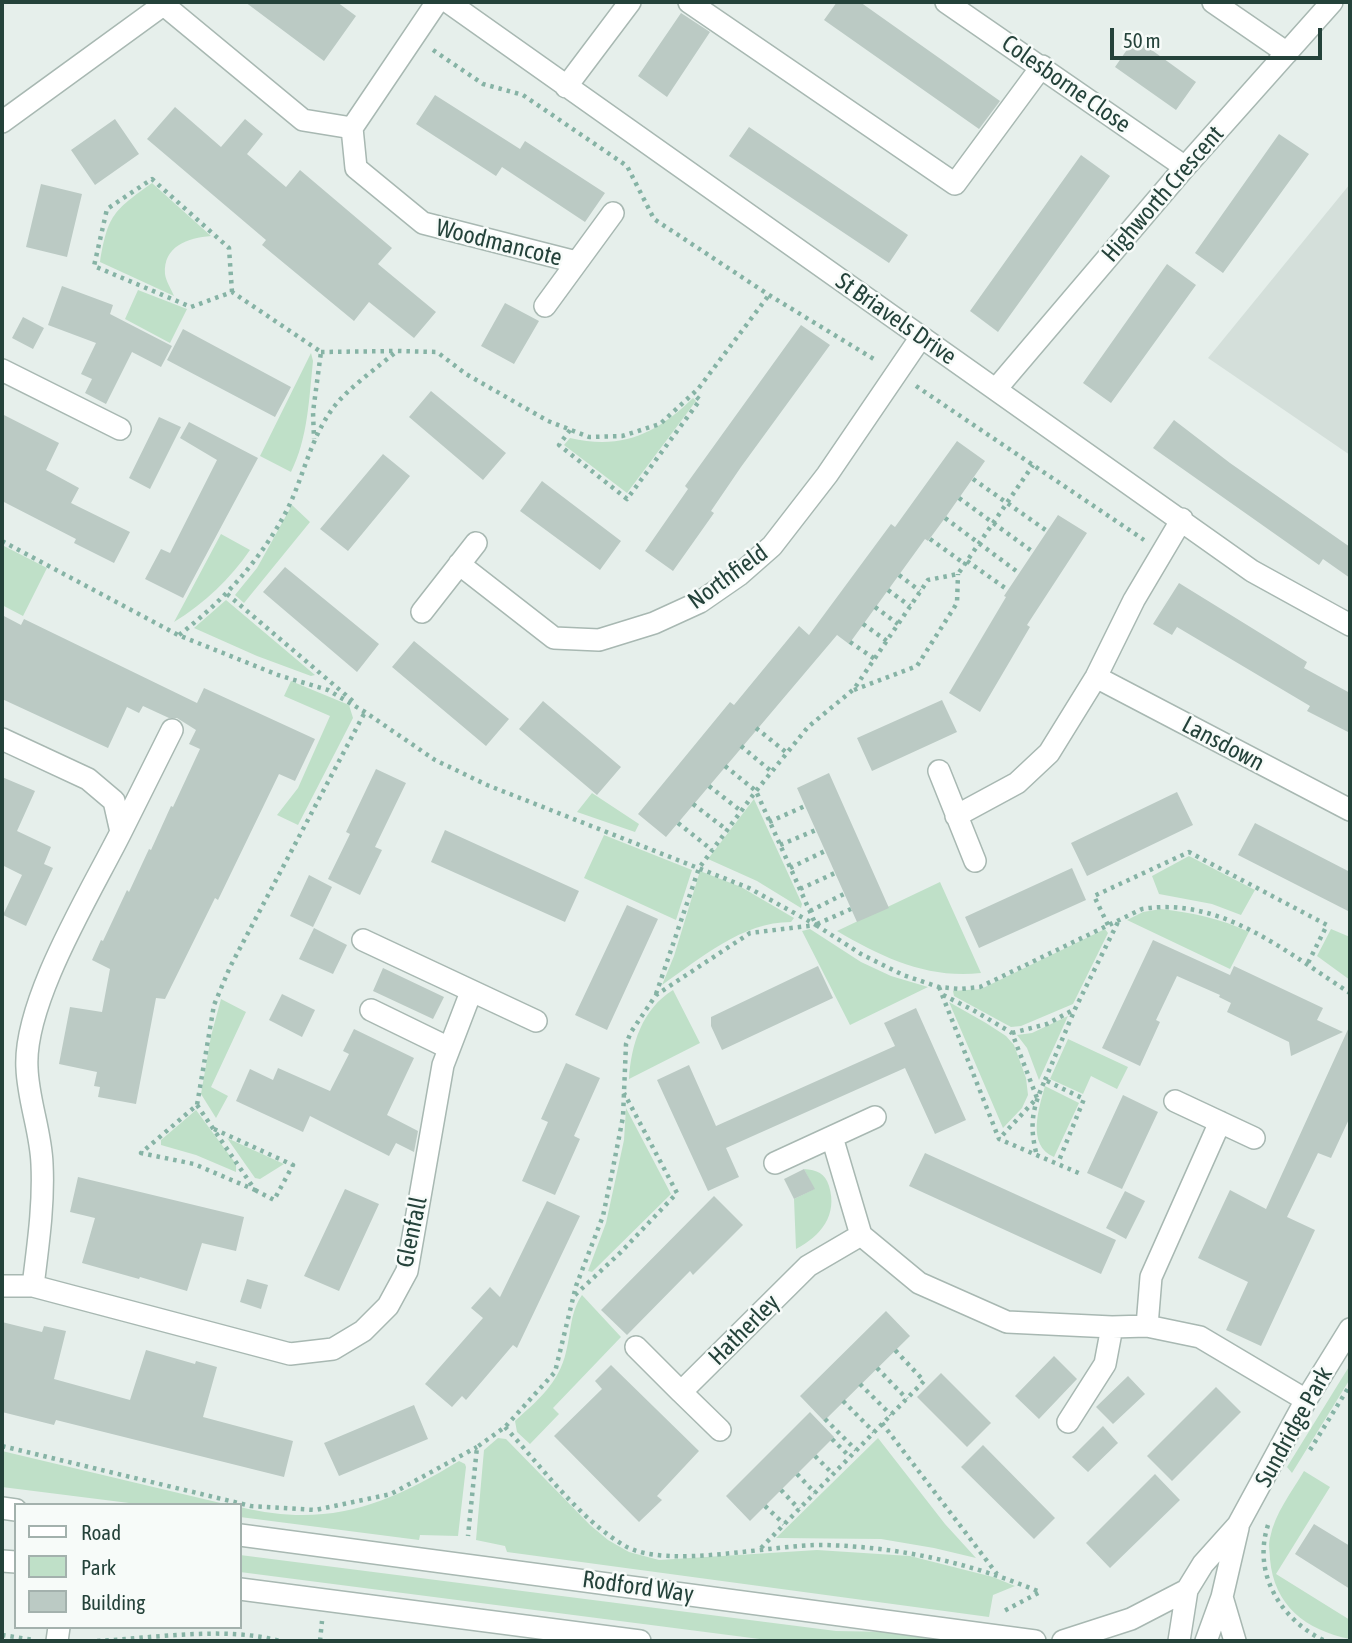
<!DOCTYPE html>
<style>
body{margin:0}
#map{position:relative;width:1352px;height:1643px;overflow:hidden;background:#e6efeb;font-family:"Asap Condensed",sans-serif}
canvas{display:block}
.frame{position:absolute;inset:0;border:4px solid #24423a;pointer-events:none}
.legend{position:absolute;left:14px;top:1503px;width:228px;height:126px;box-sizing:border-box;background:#f7fbf9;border:2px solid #a3b1ad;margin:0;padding:9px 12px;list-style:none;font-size:21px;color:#24423a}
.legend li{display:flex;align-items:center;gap:14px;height:35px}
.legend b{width:35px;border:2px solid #a3b1ad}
.scale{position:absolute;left:1110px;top:28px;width:212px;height:32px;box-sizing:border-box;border:4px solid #24423a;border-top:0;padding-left:9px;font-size:21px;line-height:24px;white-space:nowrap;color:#24423a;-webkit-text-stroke:5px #f7fbf9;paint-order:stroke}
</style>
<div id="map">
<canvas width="1352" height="1643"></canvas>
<div class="frame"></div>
<ul class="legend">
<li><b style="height:9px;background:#fff"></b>Road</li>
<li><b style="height:19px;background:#bfe0c8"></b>Park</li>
<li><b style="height:19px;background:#bbcac4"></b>Building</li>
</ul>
<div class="scale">50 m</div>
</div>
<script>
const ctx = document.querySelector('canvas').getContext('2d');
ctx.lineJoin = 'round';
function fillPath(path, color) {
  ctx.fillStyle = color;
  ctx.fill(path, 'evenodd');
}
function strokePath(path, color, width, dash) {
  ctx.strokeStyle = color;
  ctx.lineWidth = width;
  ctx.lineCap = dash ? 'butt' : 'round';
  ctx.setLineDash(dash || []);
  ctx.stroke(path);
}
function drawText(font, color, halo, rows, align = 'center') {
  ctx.font = font + ' "Asap Condensed",sans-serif';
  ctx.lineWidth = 5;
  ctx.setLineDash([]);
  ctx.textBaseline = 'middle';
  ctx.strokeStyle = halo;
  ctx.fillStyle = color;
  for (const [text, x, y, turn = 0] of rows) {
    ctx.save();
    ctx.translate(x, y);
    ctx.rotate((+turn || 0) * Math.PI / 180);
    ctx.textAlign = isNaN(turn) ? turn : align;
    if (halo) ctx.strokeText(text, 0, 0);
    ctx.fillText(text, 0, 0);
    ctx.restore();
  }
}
fillPath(new Path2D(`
 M1350,184V455L1208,358Z`), '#d4dfda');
fillPath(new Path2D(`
 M152,183L211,236C188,238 163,246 165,274C166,281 171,289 174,296L100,262C108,215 113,211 152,183Z
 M138,290L187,309L170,343L125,319Z
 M311,353L313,361C309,399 308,438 291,472L260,456Z
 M693,398L696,401L627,493L564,445L570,438C622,450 656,434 693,398Z
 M292,505L310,522L244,603L235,595L257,568Z
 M221,534L250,550C230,579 205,603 174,622Z
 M2,545L47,568L23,616L2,605Z
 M226,600L315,675L311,676L257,656L194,628Z
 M291,681L349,705L353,718L298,825L277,815L298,788L330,716L284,696Z
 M592,793L639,824L635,832L577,812Z
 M754,799L802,904L801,908L757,881L708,859Z
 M604,835L692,870L676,920L584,878Z
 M1189,856L1255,890L1241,915L1212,904L1159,894L1152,876Z
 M700,871L741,887L794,918L791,922C742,922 701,958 662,985L674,956Z
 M940,882L981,973C928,979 883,958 837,931Z
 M1161,909C1192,913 1220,918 1249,932L1230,969L1127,920L1143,912Z
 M810,929L861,962L891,976L928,987L850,1025L802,931Z
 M1105,929L1108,933L1073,1004L1021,1026L1011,1027L954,996L953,991L981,989Z
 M1331,929L1350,937V980L1317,956Z
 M673,990L700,1043L629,1079C631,1045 642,1009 673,990Z
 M221,999L246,1012L211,1087L228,1096L216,1118L201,1094L211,1036Z
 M949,1002L986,1023L1006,1036L1014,1045L1026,1078L1028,1095L1022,1108L1003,1128Z
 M1068,1016L1039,1080L1027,1048L1017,1035L1032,1033Z
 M1068,1039L1128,1067L1117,1089L1091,1076L1083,1094L1050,1079Z
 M1045,1086L1079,1103L1054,1157C1026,1145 1039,1108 1045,1086Z
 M626,1108L671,1194L592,1272L588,1271L606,1223L624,1140Z
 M196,1110L236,1164V1172L196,1155L161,1145V1140Z
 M227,1138L284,1164L260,1179L255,1178Z
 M804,1169C817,1170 825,1173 829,1186C838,1215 821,1236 796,1249L794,1199L814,1189Z
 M582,1295L621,1337L553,1408L559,1414L530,1444L517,1432L515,1421C537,1401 559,1383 566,1352C571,1333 570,1312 582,1295Z
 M1350,1365V1379L1292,1473L1287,1467Z
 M498,1438L506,1439L590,1525L608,1540L629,1552L659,1560L817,1550L910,1556L993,1577L1015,1586L993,1595L989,1617L507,1552L505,1546L476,1540L484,1450Z
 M878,1438L945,1524L976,1558L934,1548L881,1539L776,1538Z
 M2,1451L229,1505H145L2,1487Z
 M459,1461L465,1464L466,1467L458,1536L420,1535L419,1540L240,1517V1507C327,1528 385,1506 459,1461Z
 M1304,1471L1330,1487L1276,1574L1350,1620V1639C1306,1630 1274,1606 1270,1559C1270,1552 1268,1545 1270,1538C1275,1513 1291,1493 1304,1471Z
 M240,1555L836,1631L892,1632L950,1641H775L240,1572Z`), '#bfe0c8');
fillPath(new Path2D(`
 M245,2H337L356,16L324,61Z
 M837,2H860L1000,101L979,129L824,20Z
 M681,13L710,32L667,97L638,76Z
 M1135,38L1196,82L1176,110L1115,67Z
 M435,95L520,149L525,141L605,193L585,222L502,167L496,176L416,124Z
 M175,107L221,147L245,119L263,134L247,154L286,187L300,170L392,248L378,264L436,312L414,338L369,302L354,321L262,245L266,240L147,139Z
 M115,119L139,154L95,185L71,150Z
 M749,127L908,235L889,263L729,156Z
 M1279,134L1309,154L1223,273L1195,253Z
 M1081,155L1110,176L998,332L970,311Z
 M41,184L82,194L67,257L26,247Z
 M1167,264L1196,285L1111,403L1083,383Z
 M62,286L113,305L110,314L172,346L161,367L132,352L106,404L85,393L92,379L81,374L96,343L48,325Z
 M505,303L539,321L514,364L481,346Z
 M23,317L44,328L33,349L12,338Z
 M801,325L830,345L741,467L711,511L714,513L673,571L645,551L688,489L685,486Z
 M183,329L291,387L275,417L167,360Z
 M431,391L506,453L483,480L409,417Z
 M2,414L59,443L46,470L79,488L71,503L130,532L114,563L74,543L76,539L2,501Z
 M159,417L181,427L150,489L129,478Z
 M1174,420L1230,463L1350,547V578L1323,559L1319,565L1153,448Z
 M189,422L258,458L183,598L145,579L161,549L170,553L217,460L180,438Z
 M957,441L985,461L945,518L928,541L925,539L849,644L837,635L666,837L638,814L730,702L734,705L799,626L809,635L891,524L895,527Z
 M383,454L410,476L348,551L320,529Z
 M542,481L621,541L600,570L520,511Z
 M1058,515L1087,533L1027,625L1030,627L980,712L949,693L1006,597L1004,596Z
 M285,567L379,644L357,672L263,592Z
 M1179,583L1307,662L1304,668L1350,693V733L1307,711L1310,706L1177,627L1172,635L1153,624Z
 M2,615L21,625L24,619L197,703L204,688L315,739L295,781L279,774L218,900L215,898L165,999L156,998L136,1104L98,1097L100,1087L94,1086L97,1072L59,1064L70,1007L102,1012L110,969L92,960L101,940L103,941L127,890L129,892L149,849L151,850L171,806L173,807L200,749L189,744L196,730L177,718H169L143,706L139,713L127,707L108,748L2,699Z
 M414,641L509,719L486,746L392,667Z
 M942,700L957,732L872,771L857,738Z
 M543,701L621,767L597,795L519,729Z
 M376,769L406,783L375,847L382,850L360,895L328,879L350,834L346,832Z
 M829,773L889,908L857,922L797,788Z
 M2,777L35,791L17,831L51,847L44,864L53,868L26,926L3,915L22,875L2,865Z
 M1177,792L1193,825L1087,876L1071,843Z
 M1255,823L1350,872V912L1238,855Z
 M445,830L579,891L565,922L431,862Z
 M1072,868L1086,900L979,948L965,917Z
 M309,875L332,887L313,927L290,916Z
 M627,905L658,919L607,1030L575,1015Z
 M314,928L347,945L333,974L299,959Z
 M1153,940L1230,975L1234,966L1323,1008L1317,1020L1343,1032L1291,1056L1289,1042L1227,1012L1231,1003L1219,997L1220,995L1177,976L1156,1020L1160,1022L1140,1066L1102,1048Z
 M818,966L833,998L722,1050L711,1026V1017Z
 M383,968L444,997L433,1019L373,991Z
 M282,994L315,1010L302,1037L269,1020Z
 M916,1008L966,1120L935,1134L905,1068L726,1148L739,1177L708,1191L657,1080L689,1065L716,1126L895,1046L884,1023Z
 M1350,1025V1117L1331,1158L1318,1153L1287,1217L1315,1230L1261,1346L1226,1330L1248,1282L1198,1258L1230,1190L1266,1209Z
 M354,1029L414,1058L387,1115L418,1131L414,1152L396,1143L389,1156L310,1116L303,1132L236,1101L250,1069L273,1080L278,1068L330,1091L349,1054L343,1051Z
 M566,1063L600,1078L574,1136L580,1139L555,1195L522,1181L548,1122L541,1119Z
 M1123,1095L1158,1112L1122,1189L1087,1173Z
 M925,1153L1116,1240L1101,1274L909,1186Z
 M804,1169L815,1189L794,1199L784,1179Z
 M78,1177L244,1217L236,1251L202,1243L187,1291L140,1277L139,1279L82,1263L95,1218L70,1212Z
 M345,1189L379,1204L339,1291L304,1276Z
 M1125,1191L1145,1201L1126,1239L1106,1228Z
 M714,1196L743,1225L693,1275L690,1271L627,1335L601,1310Z
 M547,1201L580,1216L517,1348L513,1345L466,1400L462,1396L452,1407L425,1384L483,1318L471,1308L490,1287L500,1297Z
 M247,1279L268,1285L261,1309L240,1302Z
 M886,1311L910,1336L824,1421L800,1396Z
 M2,1322L42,1332L44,1326L66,1331L54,1379L130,1400L146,1350L195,1364L196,1361L217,1367L203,1417L293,1441L284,1477L56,1420L54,1425L2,1412Z
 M1054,1356L1077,1379L1039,1419L1015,1396Z
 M611,1365L699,1451L657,1496L662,1500L639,1522L554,1436L602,1389L595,1381Z
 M941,1373L991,1423L967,1447L917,1397Z
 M1128,1376L1145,1394L1113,1424L1096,1407Z
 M1216,1387L1241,1412L1172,1481L1147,1456Z
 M414,1405L428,1439L339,1476L324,1443Z
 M810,1412L834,1437L750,1521L726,1496Z
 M1103,1426L1118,1443L1088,1472L1072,1457Z
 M983,1445L1055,1518L1034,1539L961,1467Z
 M1155,1474L1180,1500L1110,1568L1086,1543Z
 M1314,1524L1350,1546V1589L1295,1554Z`), '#bbcac4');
const minor = new Path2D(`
 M448,2L1252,571L1350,625
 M689,2L955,184L1042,66
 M946,2L1185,167
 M1213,2L1287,53
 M164,5L303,120L352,128L437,2
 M566,87L630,2
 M2,122L167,2
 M352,128L356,168L423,223L576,262
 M545,306L613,213
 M2,370L120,429
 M996,389L1185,167L1332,2
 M459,564L554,638L599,640L654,623L700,602L739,575L772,546L827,475L921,337
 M422,612L476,543
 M1096,677L1350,810
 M2,739L88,779L114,801L121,832C91,892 23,1002 27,1068C28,1100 41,1132 42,1164C44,1205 38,1245 33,1286
 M939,771L975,861
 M956,816L1017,783L1049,753L1096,677L1134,600L1182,519
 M121,832L172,730
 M363,940L536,1021
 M371,1010L449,1048
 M1175,1101L1254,1138
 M832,1137L861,1235L919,1283L1007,1322L1112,1327L1147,1326L1200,1337L1306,1400
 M775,1163L875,1117
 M2,1286H33L290,1354L333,1349L363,1331L388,1306L407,1271L443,1065L471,992
 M1147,1326L1151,1277L1220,1122
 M636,1347L681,1392L808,1266L861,1235
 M681,1392L720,1430
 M1068,1422L1105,1364L1112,1327
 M2,1508L16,1510
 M240,1535L1035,1641
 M2,1561L16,1562
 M240,1589L640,1641
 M1222,1597L1235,1641
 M57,1641L59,1627
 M1063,1641L1131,1619L1187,1590
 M1179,1641L1187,1590L1203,1564L1238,1525L1306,1400L1350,1329
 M1206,1641L1222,1597L1238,1528`);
strokePath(minor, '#a8b8b2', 24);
strokePath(new Path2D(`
 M433,50L483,84L523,95L627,166L654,219L769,295L877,361
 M232,292L229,248L152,179L107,209L94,266L191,307L232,292L321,352L313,412L314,439
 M321,352L396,351
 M916,386L1144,540
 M570,430L559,445L627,499L700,400L693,394
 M973,479L1047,531
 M959,498L1033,552
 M945,518L1019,573
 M930,539L965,564
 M2,541L178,635L278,675L328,690L365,712L435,760L487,785L749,888L816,925L750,933L656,995L631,1032L626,1044L623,1117L612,1173L603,1216L576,1286L555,1372L505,1427L477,1447L468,1536
 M967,561L1008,590
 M899,575L920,591
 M888,590L910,606
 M227,594L354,702
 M875,607L898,624
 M863,624L887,641
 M179,635C224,600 260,561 287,510C304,476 310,439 333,408C348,388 377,368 397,351L437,352L466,374L548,421L589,437L622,436L660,424L698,389L769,295
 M850,642L875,659
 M854,690L917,666L957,603L958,574
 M756,728L787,753
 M741,746L772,772
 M725,766L756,791L816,925L861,954L903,975L939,987L960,989L980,987L1142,909C1222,896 1287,953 1350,993
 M709,786L741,811
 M693,804L727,830
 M769,822L805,806
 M678,823L712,850
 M780,845L816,830
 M790,868L825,851
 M800,889L835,873
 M810,911L844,894
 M817,924L851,909
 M1108,925L1094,896L1189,852L1327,925L1307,965
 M939,987L999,1139L1081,1174
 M656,994L699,868L756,791L808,727L854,689L928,580L958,574L1033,465
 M943,995L973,1010L1012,1033L1037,1098L999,1139
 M1012,1033L1047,1024L1073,1010
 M1045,1080L1075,1009L1118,922
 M197,1105L255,1190L194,1164L141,1153L197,1105L214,1005L230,967L365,712L364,710
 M214,1129L293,1165L274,1200L255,1190
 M1036,1152C1029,1123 1033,1107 1045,1080L1084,1099L1058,1163
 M575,1295L621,1252L677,1193L624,1093
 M877,1368L907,1399
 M860,1384L891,1415
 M843,1401L874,1432
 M825,1419L856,1450
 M882,1423L997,1574
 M505,1427C541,1466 579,1519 625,1546C668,1570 772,1544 824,1545C901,1547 970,1563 1040,1592L1004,1611
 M832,1439L850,1457
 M2,1446L251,1506L315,1510L391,1494L477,1447
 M1310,1450L1350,1385
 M815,1456L833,1474
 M797,1474L815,1493
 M781,1490L799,1509
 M765,1506L784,1524
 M1268,1525C1252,1574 1281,1620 1325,1641
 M761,1548L924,1381L895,1350
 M2,1635L34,1640
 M97,1641C154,1638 226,1626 280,1641
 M320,1641L322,1621`), '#86b3a5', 4.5, [3.5, 5]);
strokePath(minor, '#fff', 21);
drawText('24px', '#24423a', '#f7fbf9', [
 ["Colesborne Close",1066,84,35],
 ["Highworth Crescent",1163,194,-49],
 ["Woodmancote",499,243,14],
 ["St Briavels Drive",896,319,35],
 ["Northfield",728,577,-36],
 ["Lansdown",1223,744,28],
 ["Glenfall",412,1232,-78],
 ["Hatherley",744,1330,-45],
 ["Sundridge Park",1294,1427,-61],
 ["Rodford Way",638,1587,8]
]);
</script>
